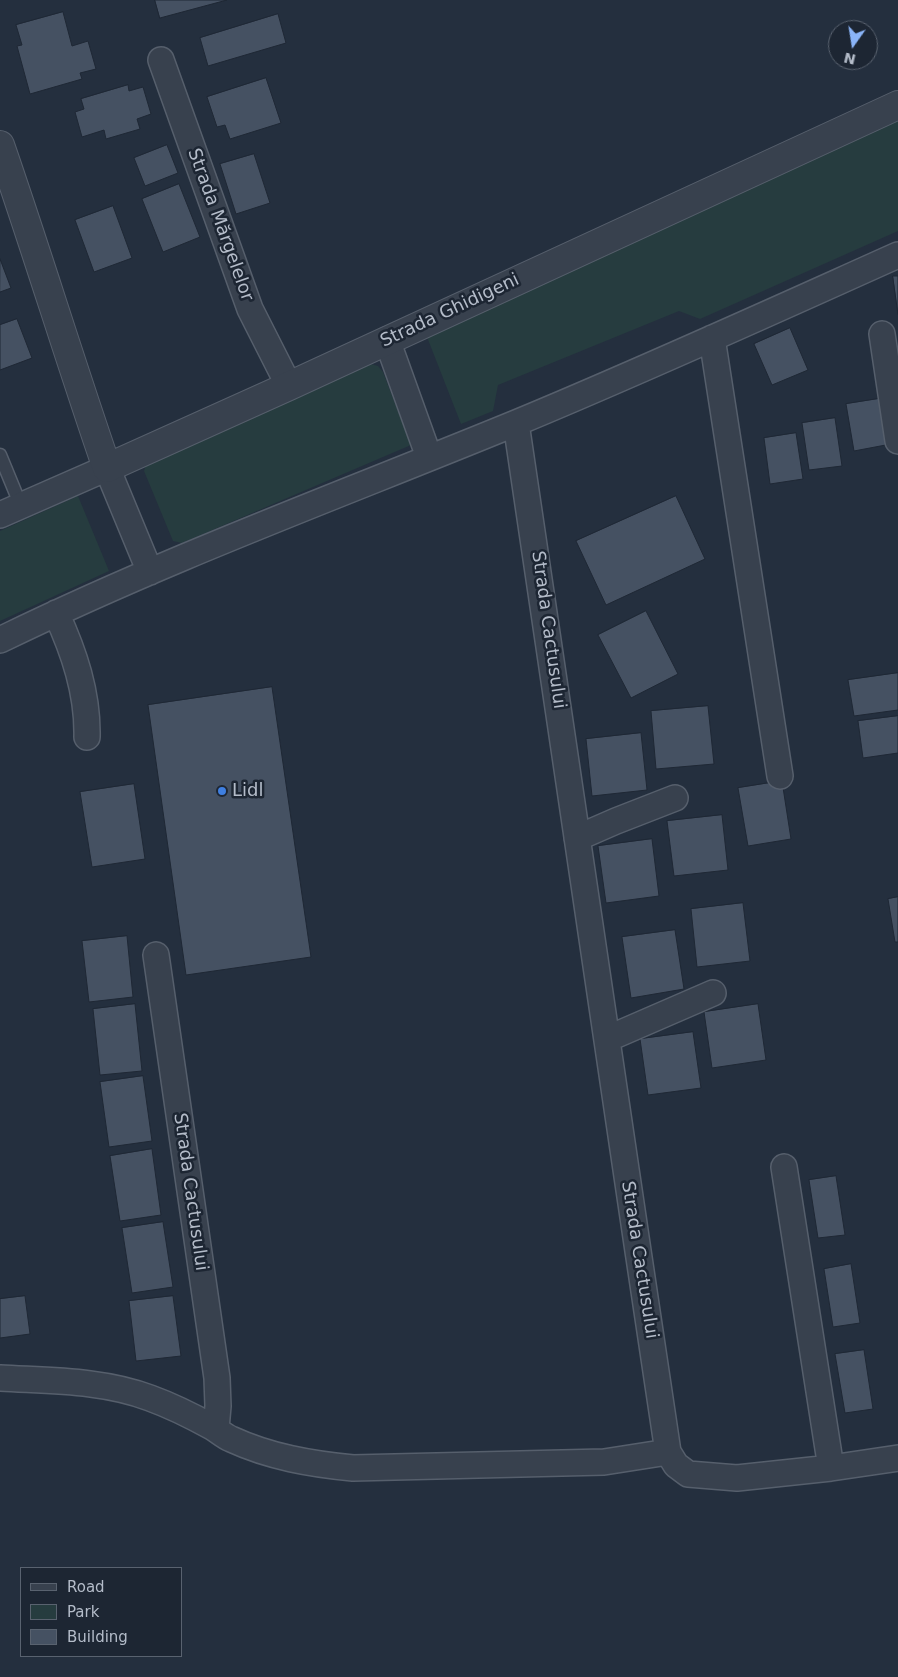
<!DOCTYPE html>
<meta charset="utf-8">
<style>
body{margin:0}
#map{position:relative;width:898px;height:1677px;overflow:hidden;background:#242f3e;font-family:"DejaVu Sans",sans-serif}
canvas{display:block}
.legend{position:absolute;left:20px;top:1567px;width:162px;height:90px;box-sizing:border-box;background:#1d2633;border:1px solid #59626f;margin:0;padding:6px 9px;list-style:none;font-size:15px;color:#b4bcc9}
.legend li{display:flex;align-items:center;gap:10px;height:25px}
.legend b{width:25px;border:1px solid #59626f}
.north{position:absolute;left:828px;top:20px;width:50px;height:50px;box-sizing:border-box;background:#1d2633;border:1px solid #59626f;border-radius:50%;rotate:193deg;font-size:14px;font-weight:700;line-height:20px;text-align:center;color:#b4bcc9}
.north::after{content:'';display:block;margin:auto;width:18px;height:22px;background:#8ab4f8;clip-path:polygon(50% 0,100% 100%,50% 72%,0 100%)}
</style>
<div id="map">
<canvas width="898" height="1677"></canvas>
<ul class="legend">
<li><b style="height:6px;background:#38414e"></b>Road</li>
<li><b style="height:14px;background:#263c3f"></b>Park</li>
<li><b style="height:14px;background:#455162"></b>Building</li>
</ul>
<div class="north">N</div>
</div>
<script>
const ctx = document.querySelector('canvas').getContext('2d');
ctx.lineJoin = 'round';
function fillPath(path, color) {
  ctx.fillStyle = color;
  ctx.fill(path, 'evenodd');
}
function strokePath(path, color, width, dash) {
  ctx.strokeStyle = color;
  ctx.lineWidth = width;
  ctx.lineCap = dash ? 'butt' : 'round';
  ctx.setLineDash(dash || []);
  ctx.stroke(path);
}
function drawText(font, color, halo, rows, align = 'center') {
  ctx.font = font + ' "DejaVu Sans",sans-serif';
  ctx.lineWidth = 5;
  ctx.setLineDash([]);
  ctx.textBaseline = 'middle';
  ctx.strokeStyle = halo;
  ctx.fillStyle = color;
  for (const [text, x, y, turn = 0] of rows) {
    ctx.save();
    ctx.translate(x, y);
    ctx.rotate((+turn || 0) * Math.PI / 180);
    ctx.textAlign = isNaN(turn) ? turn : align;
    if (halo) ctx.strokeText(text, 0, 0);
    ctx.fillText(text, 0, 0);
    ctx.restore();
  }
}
fillPath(new Path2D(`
 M898,119V231L700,319L679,311L498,385L493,411L461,424L427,337Z
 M371,364L378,366L383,372L411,445L182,543L173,541L144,471L146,465L150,461Z
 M78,496L109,571L0,621V531Z`), '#263c3f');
const building = new Path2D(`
 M155,0H227L160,18Z
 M63,12L72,46L88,41L96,69L80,73L82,79L30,94L17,46L22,45L16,25Z
 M278,14L286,43L208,66L200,38Z
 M266,78L281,123L230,139L225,125L217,127L207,97Z
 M128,85L129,91L143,87L151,114L137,119L140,129L106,139L104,130L82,137L75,112L84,109L81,99Z
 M167,145L178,173L145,186L134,158Z
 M254,154L270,203L236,214L220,164Z
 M179,184L200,237L163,252L142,199Z
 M113,206L132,258L94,272L75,220Z
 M0,259L11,288L0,292Z
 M893,276H898V314Z
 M17,319L32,358L0,370V325Z
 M790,328L808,370L772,385L754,344Z
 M884,398L891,444L854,451L846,404Z
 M835,418L842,466L809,470L802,423Z
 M796,433L803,479L770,484L764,438Z
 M676,496L705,559L606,605L576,541Z
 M646,611L678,674L631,698L598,635Z
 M898,673V710L854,716L848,680Z
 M272,687L311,957L186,975L148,705Z
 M708,706L714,764L656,769L651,711Z
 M898,716V753L863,758L858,721Z
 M641,733L647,790L592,796L586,739Z
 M782,781L791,839L748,846L738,788Z
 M134,784L145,859L92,867L80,792Z
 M722,815L728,870L674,876L667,821Z
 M652,839L659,896L606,903L598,846Z
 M898,897V942H895L888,899Z
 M743,903L750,961L697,967L691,909Z
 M675,930L684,989L631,998L622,937Z
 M127,936L133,997L89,1002L82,941Z
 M135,1004L142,1071L100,1075L93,1009Z
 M758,1004L766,1060L712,1068L704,1012Z
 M693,1032L701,1088L648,1095L640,1039Z
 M143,1076L152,1141L109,1147L100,1082Z
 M152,1149L161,1215L120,1221L110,1156Z
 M836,1176L845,1235L818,1238L809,1180Z
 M163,1222L173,1287L132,1293L122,1228Z
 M851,1264L860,1323L833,1327L824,1269Z
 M25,1296L30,1334L0,1338V1299Z
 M173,1296L181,1356L136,1361L129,1301Z
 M864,1350L873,1409L845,1413L835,1354Z`);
fillPath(building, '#455162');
strokePath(building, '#1f2835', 1);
const service = new Path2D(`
 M0,455L21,506`);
const minor = new Path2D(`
 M161,60L250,309L289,386
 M882,334L898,441
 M712,338L780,776
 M387,340L429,457
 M516,423C569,765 616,1109 668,1452L676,1465L688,1474L737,1478L831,1468L898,1458
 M0,515L107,468L150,572
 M56,613C74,652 88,693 87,737
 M0,640C168,558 343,494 516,423C644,370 771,312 898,255
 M577,838L616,821L675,798
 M156,955L217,1378L218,1406L216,1429
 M607,1039L713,993
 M784,1167L831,1468
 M0,1378C50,1381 103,1380 150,1398C172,1406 192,1416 212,1427C219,1431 224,1436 231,1439C270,1457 311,1464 353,1468L604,1462L668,1452`);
const tertiary = new Path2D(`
 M0,145C37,252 70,361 107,468L289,386L898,105`);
strokePath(service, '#565f6c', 15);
strokePath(minor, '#565f6c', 28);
strokePath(tertiary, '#565f6c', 30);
strokePath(service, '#38414e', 12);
strokePath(minor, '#38414e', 25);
strokePath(tertiary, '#38414e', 28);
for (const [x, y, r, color] of [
 [222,791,5,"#3f7fe0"]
]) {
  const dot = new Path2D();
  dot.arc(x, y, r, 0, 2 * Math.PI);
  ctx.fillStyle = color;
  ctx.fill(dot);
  strokePath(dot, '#1d2633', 2);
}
drawText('18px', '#b4bcc9', '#1d2633', [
 ["Strada Mărgelelor",220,225,70],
 ["Strada Ghidigeni",450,311,-25],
 ["Strada Cactusului",548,630,82],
 ["Strada Cactusului",190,1192,82],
 ["Strada Cactusului",639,1260,81]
]);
drawText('18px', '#b4bcc9', '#1d2633', [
 ["Lidl",232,791]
], 'left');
</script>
